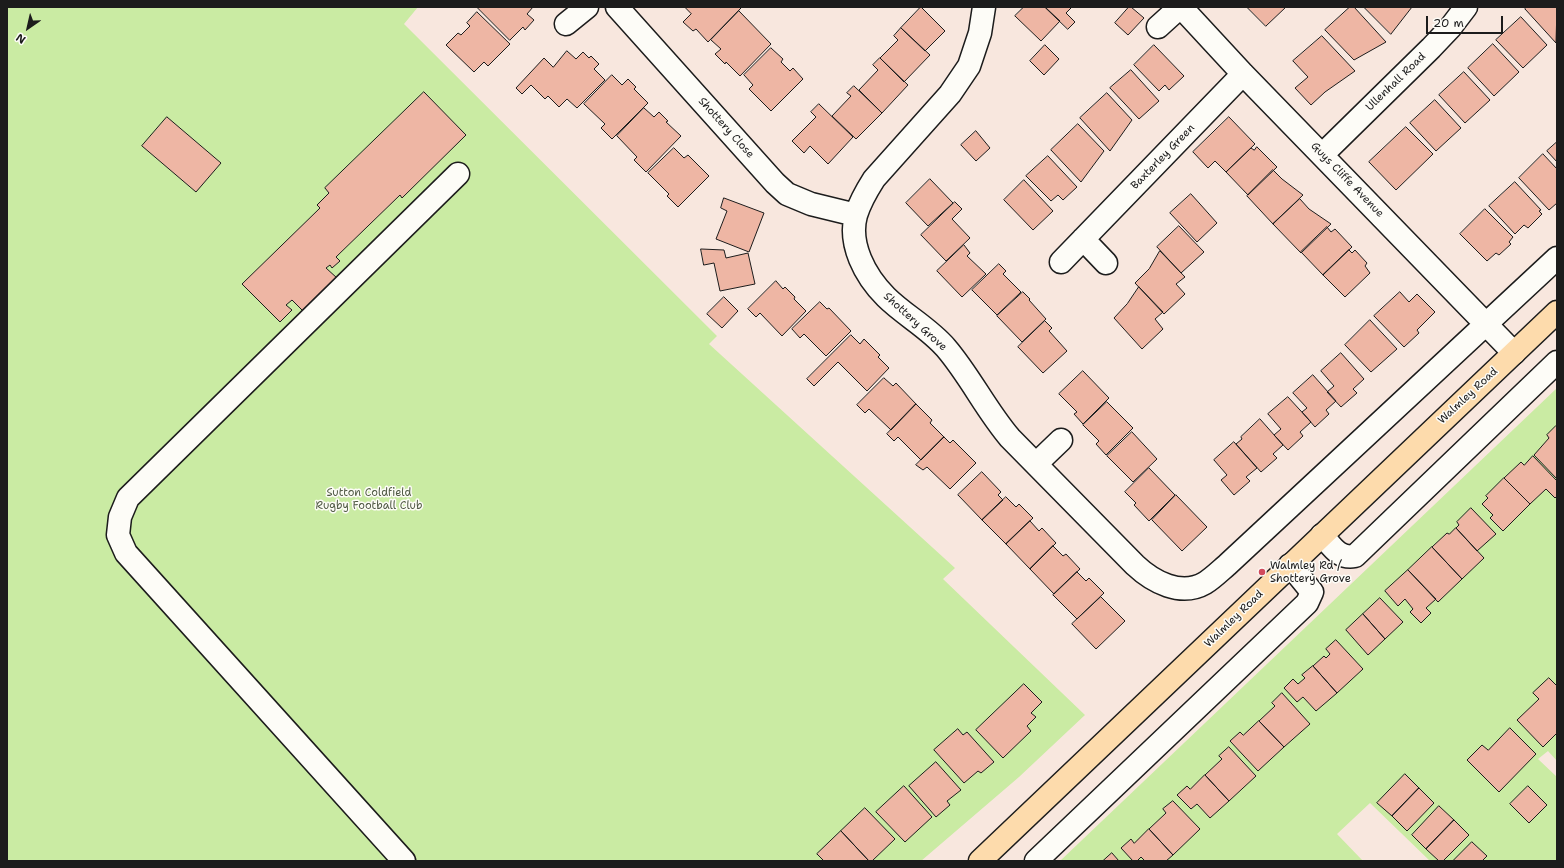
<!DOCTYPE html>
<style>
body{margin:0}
#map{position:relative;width:1564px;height:868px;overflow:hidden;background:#f8e7de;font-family:"Shantell Sans",sans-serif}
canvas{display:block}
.frame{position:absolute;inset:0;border:8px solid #1c1c1c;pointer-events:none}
.north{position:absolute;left:8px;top:8px;width:40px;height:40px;-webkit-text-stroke:3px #fdfcf7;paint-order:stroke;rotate:214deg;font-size:11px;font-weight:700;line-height:16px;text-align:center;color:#1c1c1c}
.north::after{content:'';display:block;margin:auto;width:14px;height:18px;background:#1c1c1c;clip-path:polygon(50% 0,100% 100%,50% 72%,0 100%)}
.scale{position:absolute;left:1426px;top:16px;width:77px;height:18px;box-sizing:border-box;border:2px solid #1c1c1c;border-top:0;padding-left:5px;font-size:12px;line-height:14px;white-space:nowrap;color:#1c1c1c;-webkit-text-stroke:3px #fdfcf7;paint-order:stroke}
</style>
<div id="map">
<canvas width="1564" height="868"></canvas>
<div class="frame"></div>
<div class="north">N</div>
<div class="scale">20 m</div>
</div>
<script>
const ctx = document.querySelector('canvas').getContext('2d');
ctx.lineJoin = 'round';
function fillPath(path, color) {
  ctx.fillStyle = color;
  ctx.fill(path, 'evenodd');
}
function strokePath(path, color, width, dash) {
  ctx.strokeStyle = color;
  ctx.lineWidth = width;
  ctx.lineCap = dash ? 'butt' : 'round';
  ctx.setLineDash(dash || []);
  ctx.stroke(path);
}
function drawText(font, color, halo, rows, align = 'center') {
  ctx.font = font + ' "Shantell Sans",sans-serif';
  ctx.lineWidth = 3;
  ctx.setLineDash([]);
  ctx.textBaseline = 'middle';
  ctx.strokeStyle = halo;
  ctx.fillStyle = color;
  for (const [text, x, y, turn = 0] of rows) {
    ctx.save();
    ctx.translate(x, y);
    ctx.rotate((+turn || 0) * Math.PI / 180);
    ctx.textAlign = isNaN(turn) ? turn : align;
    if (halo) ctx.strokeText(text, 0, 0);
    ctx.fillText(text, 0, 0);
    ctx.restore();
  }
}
fillPath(new Path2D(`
 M7,7H418L404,24L717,336L709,344L955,568L943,579L1085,715L1019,777L921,861H7Z
 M1557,388V761L1548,751L1538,759L1557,777V861H1430L1370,803L1337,834L1363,861H1060Z`), '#caeba3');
const building = new Path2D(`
 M477,7H533L527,14L534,20L525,30L523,27L510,40Z
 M685,7H739L741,8L708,42L696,29L693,31L683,22L691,14Z
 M921,7L945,31L925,51L901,28Z
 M1024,7H1045L1060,21L1041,41L1015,16Z
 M1045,7H1072L1066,13L1075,22L1068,29Z
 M1129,7H1131L1144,18L1128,35L1115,23Z
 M1247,7H1286L1266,26Z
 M1350,7H1354L1386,42L1354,60L1325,30Z
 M1364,7H1412L1391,34Z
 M1527,7H1557L1556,43L1525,9Z
 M739,11L771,44L740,76L726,62L725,64L715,54L721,49L711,40Z
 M477,12L510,44L488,66L484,62L474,72L446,45L458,33L461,35L470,26L467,23Z
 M1521,17L1547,45L1523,68L1496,40Z
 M901,28L930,55L904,82L880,58L898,40L894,36Z
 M1322,36L1355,71L1325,92L1311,105L1295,88L1308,77L1293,61Z
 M1493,44L1519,72L1494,96L1468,68Z
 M1045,45L1059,59L1044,75L1030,61Z
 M1154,45L1184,76L1169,90L1165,85L1159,91L1134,65Z
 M771,48L783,59L781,62L790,71L793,68L803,79L771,111L749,89L753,85L744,75Z
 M567,51L576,59L583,52L589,58L591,56L599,64L594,69L605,80L577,108L567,99L559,107L548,96L545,99L531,85L522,94L516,88L544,58L553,67Z
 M880,58L908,85L882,113L859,90L878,70L873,65Z
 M1131,70L1159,101L1139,119L1110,88Z
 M1464,72L1490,100L1465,123L1439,95Z
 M612,75L622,85L628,79L636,87L634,89L648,103L612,139L601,128L605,124L584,104Z
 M854,86L882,113L856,139L832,116L851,96L847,93Z
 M424,92L466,135L402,198L400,195L336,257L340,261L332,268L330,265L326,268L337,278L303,311L292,300L286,305L292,310L280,322L242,284L320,208L317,205L329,193L325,188Z
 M1107,93L1132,120L1110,151L1080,118Z
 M1435,100L1461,128L1436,151L1410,123Z
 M819,104L853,137L828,164L810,146L804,153L792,141L816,117L811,112Z
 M644,108L654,117L659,112L668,121L666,122L681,136L646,172L634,160L637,157L617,136Z
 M167,117L221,163L196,192L142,146Z
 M1229,117L1255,144L1226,172L1215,161L1208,168L1193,152Z
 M1078,124L1104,151L1081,182L1051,150Z
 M1406,127L1433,154L1396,190L1369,162Z
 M976,131L990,148L976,161L961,145Z
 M1557,142V162L1547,151Z
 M1257,147L1277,167L1248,195L1226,172L1251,148L1254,150Z
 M674,148L684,158L688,155L709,176L678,207L667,196L669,194L648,173Z
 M1543,154L1557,169V203L1549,210L1519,178Z
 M1048,156L1077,187L1063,200L1058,195L1051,201L1026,176Z
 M1273,170L1282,179L1303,195L1273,224L1247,196Z
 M930,179L953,203L928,226L906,203Z
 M1024,180L1053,211L1033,230L1004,200Z
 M1515,182L1541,210L1539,211L1542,214L1528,228L1524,225L1515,234L1489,206Z
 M1191,194L1217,223L1197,242L1170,213Z
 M724,198L764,213L749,252L716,239L727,211L721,208Z
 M1300,199L1309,209L1331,224L1301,253L1273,224Z
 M955,202L962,209L952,219L970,238L946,261L921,235Z
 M1485,209L1513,237L1509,242L1511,244L1499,255L1496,253L1487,261L1460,234Z
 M1179,226L1204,252L1181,273L1157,247Z
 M1327,227L1331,232L1335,229L1352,247L1323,275L1301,252Z
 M964,245L970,253L967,256L986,274L962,297L937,271Z
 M701,249L724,250L726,258L748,253L755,284L720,291L714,263L704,265Z
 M1349,250L1352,253L1355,250L1367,263L1365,266L1370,273L1345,297L1323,275Z
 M1160,251L1185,277L1176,284L1185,294L1164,314L1135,283L1149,269Z
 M999,264L1006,271L1003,274L1021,292L997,315L972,290Z
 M776,281L783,289L785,287L795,297L794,299L806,311L782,336L760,313L756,317L748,309Z
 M1139,287L1163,312L1155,319L1163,329L1142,349L1114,318L1127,304Z
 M1023,292L1030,299L1029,300L1046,319L1022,342L997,316Z
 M1400,292L1409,302L1417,294L1435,312L1417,330L1419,333L1404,347L1374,316Z
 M724,297L738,311L722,328L707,314Z
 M820,302L827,309L829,308L851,331L826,356L804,334L800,338L792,329Z
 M1370,320L1397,349L1371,372L1345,345Z
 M1045,321L1052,328L1049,331L1067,351L1043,373L1018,347Z
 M851,335L860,344L864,339L880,355L878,357L889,368L867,391L838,362L814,386L807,379Z
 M1341,353L1364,379L1353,389L1357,393L1341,407L1327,392L1334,386L1321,371Z
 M1083,371L1109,398L1083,424L1074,414L1077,412L1059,394Z
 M1313,375L1336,401L1326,410L1329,414L1315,427L1302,412L1307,408L1293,393Z
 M884,378L893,386L896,383L916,404L891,430L869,409L865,413L857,405Z
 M1288,397L1311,422L1300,432L1303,436L1288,450L1274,435L1281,429L1268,414Z
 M1107,402L1133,428L1106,455L1096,444L1099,441L1083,425Z
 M916,404L932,420L930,423L944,437L921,460L898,437L894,441L887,434Z
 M1260,419L1283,445L1273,454L1277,458L1261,472L1236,444L1242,439L1241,437Z
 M1556,426L1557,427V479L1534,455L1549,438L1547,435Z
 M1132,432L1157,459L1133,482L1107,456Z
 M944,437L950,443L953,440L976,463L950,489L927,467L923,470L916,465Z
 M1234,442L1257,468L1246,477L1250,481L1234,495L1221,480L1227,475L1214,460Z
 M1533,456L1557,481V496L1555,498L1546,489L1530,504L1504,478L1521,462L1524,465Z
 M1149,468L1175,495L1149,521L1134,505L1136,503L1125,492Z
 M982,472L1001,492L998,495L1003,500L982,520L958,495Z
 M1504,478L1530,504L1503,531L1490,518L1493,515L1482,504L1488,498L1486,496Z
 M1176,495L1207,527L1182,551L1152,520Z
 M1006,497L1016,507L1019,504L1033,518L1006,544L982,520Z
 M1471,508L1496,534L1477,551L1456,528L1459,525L1457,522Z
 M1030,521L1039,531L1042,528L1056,543L1030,569L1006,544Z
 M1456,528L1484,558L1462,579L1432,547L1447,533L1449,534Z
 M1053,546L1063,556L1066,554L1080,569L1054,594L1030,569Z
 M1432,547L1462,579L1438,602L1408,570Z
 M1408,570L1436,599L1426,608L1431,613L1421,623L1410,612L1413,609L1405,599L1398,606L1385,591Z
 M1077,572L1086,581L1089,578L1104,593L1077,619L1053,595Z
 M1101,597L1125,621L1096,649L1072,624Z
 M1380,598L1403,622L1385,639L1363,614Z
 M1363,614L1385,639L1368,655L1346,630Z
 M1336,640L1363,669L1337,693L1313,666L1324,656L1326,658L1330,654L1326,649Z
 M1313,666L1337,693L1316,711L1303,697L1297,702L1284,688L1293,679L1298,684L1305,678L1302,675Z
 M1549,678L1557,686V733L1543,747L1517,720L1539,699L1533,693Z
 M1024,684L1042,702L1031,713L1036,717L1027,726L1031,731L1003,758L976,730Z
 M1282,693L1310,724L1284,747L1259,721L1275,706L1272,703Z
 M1259,721L1284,747L1258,771L1230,741L1240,732L1243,735Z
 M1510,728L1536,754L1499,792L1467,760L1482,745L1488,750Z
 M958,729L963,735L967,732L994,762L981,773L978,771L964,783L934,750Z
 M1229,747L1256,776L1229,801L1205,775L1222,759L1219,756Z
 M936,762L961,790L947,801L950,805L936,817L909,786Z
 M1405,774L1419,788L1392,816L1377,803Z
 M1205,775L1229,801L1210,818L1197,804L1191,809L1177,795L1187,786L1190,789Z
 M904,786L932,817L905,842L876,812Z
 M1528,786L1547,805L1529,823L1510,804Z
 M1419,788L1434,803L1407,831L1392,816Z
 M1173,801L1200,829L1173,855L1149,829L1166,813L1163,809Z
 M1439,806L1454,820L1426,849L1412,835Z
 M865,808L895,839L872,861H869L841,831Z
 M1454,820L1469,835L1443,861H1439L1426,849Z
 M1149,829L1173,855L1166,861H1145L1141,857L1137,861H1133L1121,848L1131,839L1134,843Z
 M841,831L869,861H824L817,854Z
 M1472,842L1487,856L1482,861H1453Z
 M1112,853L1119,861H1103Z`);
fillPath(building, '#eeb6a4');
strokePath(building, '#1c1c1c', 1);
const minor = new Path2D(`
 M617,7L775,183L787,194L811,204L856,215
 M984,7L980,33L969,66L950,94L874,179C867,190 860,202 856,215C848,244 865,276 886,297C904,315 929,328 946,348C970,376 986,410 1010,438L1135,565C1153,582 1181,597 1205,583C1213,578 1220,571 1227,565L1557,258
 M1181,7L1243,74L1514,353
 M566,24L587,7
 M1158,27L1180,7
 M1322,155L1431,48L1450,28L1466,7
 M1083,239L1106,263
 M1061,262L1243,74
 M1036,464L1061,440
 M1322,535C1332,546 1338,559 1355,556L1557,362
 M404,861L126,553L118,535L120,517L128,498L458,174
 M1036,861L1307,603L1312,592L1290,565`);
const major = new Path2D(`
 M980,861L1557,312`);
strokePath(minor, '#1c1c1c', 25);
strokePath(major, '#1c1c1c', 25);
strokePath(minor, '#fdfcf7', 22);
strokePath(major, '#fddbac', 22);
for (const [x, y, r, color] of [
 [1262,572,4,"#d1495b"]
]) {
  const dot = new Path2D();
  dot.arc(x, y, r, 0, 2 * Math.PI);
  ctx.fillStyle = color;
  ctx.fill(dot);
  strokePath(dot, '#fdfcf7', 1.5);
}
drawText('11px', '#1c1c1c', '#fdfcf7', [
 ["Ullenhall Road",1396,82,-44],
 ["Shottery Close",726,128,48],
 ["Baxterley Green",1163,157,-46],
 ["Guys Cliffe Avenue",1347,180,46],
 ["Shottery Grove",915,322,42],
 ["Walmley Road",1468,396,-43],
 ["Walmley Road",1234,619,-44]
]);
drawText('11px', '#505a44', '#fdfcf7', [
 ["Sutton Coldfield",369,493],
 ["Rugby Football Club",369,506]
]);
drawText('11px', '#1c1c1c', '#fdfcf7', [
 ["Walmley Rd /",1270,566],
 ["Shottery Grove",1270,579]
], 'left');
</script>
